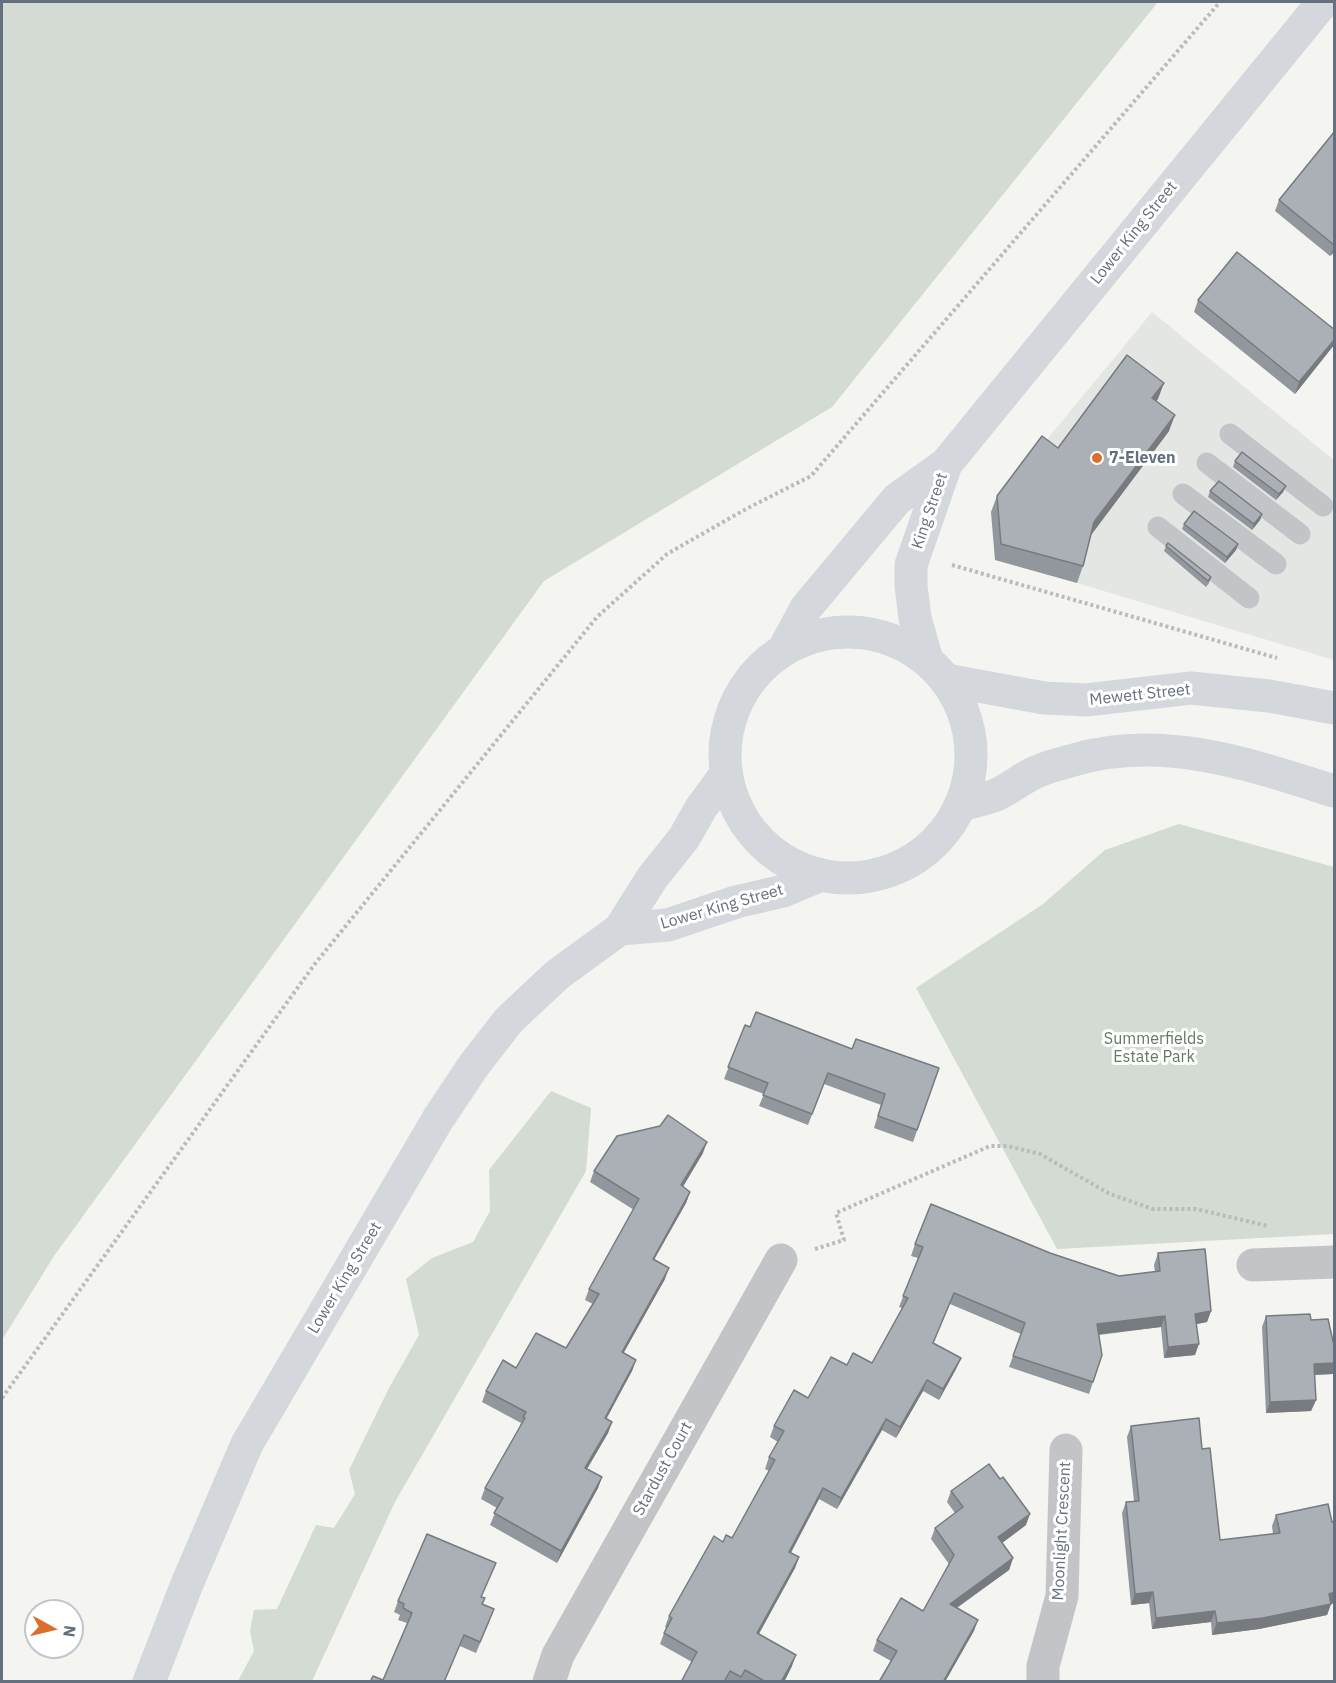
<!DOCTYPE html>
<style>
body{margin:0}
#map{position:relative;width:1336px;height:1683px;overflow:hidden;background:#f4f4f0;font-family:"IBM Plex Sans",sans-serif}
canvas{display:block}
.frame{position:absolute;inset:0;border:3px solid #647080;pointer-events:none}
.north{position:absolute;left:24px;top:1599px;width:60px;height:60px;box-sizing:border-box;background:#fff;border:2px solid #c1c6cc;border-radius:50%;rotate:98deg;font-size:16px;font-weight:700;line-height:24px;text-align:center;color:#647080}
.north::after{content:'';display:block;margin:auto;width:21px;height:27px;background:#db6e2a;clip-path:polygon(50% 0,100% 100%,50% 72%,0 100%)}
</style>
<div id="map">
<canvas width="1336" height="1683"></canvas>
<div class="frame"></div>
<div class="north">N</div>
</div>
<script>
const ctx = document.querySelector('canvas').getContext('2d');
ctx.lineJoin = 'round';
function fillPath(path, color) {
  ctx.fillStyle = color;
  ctx.fill(path, 'evenodd');
}
function strokePath(path, color, width, dash) {
  ctx.strokeStyle = color;
  ctx.lineWidth = width;
  ctx.lineCap = dash ? 'butt' : 'round';
  ctx.setLineDash(dash || []);
  ctx.stroke(path);
}
function drawText(font, color, halo, rows, align = 'center') {
  ctx.font = font + ' "IBM Plex Sans",sans-serif';
  ctx.lineWidth = 6;
  ctx.setLineDash([]);
  ctx.textBaseline = 'middle';
  ctx.strokeStyle = halo;
  ctx.fillStyle = color;
  for (const [text, x, y, turn = 0] of rows) {
    ctx.save();
    ctx.translate(x, y);
    ctx.rotate((+turn || 0) * Math.PI / 180);
    ctx.textAlign = isNaN(turn) ? turn : align;
    if (halo) ctx.strokeText(text, 0, 0);
    ctx.fillText(text, 0, 0);
    ctx.restore();
  }
}
fillPath(new Path2D(`
 M1152,312L1334,460V660L1077,583L995,560L991,512L1036,453Z`), '#e4e6e4');
fillPath(new Path2D(`
 M2,2H1158L832,407L544,581L54,1256L2,1340Z
 M1179,824L1334,867V1234L1057,1249L916,988L1043,904L1105,850Z
 M551,1091L591,1108L586,1171L395,1502L312,1681H238L254,1651L250,1631L254,1610L277,1609L316,1525L334,1528L355,1494L349,1470L389,1388L419,1335L406,1279L432,1258L473,1242L490,1211L489,1170Z`), '#d4dbd2');
strokePath(new Path2D(`
 M952,565L1277,658
 M815,1249L844,1240L836,1213L990,1146H1008L1040,1154L1110,1194L1153,1209H1196L1268,1226
 M2,1398L314,965L597,617L667,554L746,509L811,476L1220,2`), '#b9bbbd', 4, [3, 3]);
strokePath(new Path2D(`
 M1230,434L1323,506
 M1207,463L1300,534
 M1183,494L1276,564
 M1158,527L1249,598`), '#c2c4c8', 21);
strokePath(new Path2D(`
 M1253,1265L1334,1262
 M549,1682L558,1655L781,1260
 M1043,1682V1666L1062,1596L1066,1450`), '#c2c4c8', 33);
strokePath(new Path2D(`
 M946,680L1044,698L1086,700L1191,688L1269,696L1334,708
 M961,805C972,802 985,799 996,795C1010,789 1022,778 1036,772C1047,767 1059,764 1070,761C1160,733 1249,764 1334,791`), '#d4d7dc', 33);
strokePath(new Path2D(`
 M725 755a123 123 0 1 1 246 0a123 123 0 1 1-246 0Z
 M784,649L806,608L897,499L946,464L1323,2
 M927,660L915,618L911,586V565L946,464
 M620,929L668,925L736,902L783,891L821,875
 M149,1682L187,1584L247,1444L438,1119L474,1065L509,1020L557,975L620,929L652,878L684,838L701,808L726,774`), '#d4d7dc', 33);
fillPath(new Path2D(`
 M1335,131V251L1330,256L1275,211L1279,200Z
 M1198,300L1334,345L1295,394L1194,312Z
 M1158,399L1156,401L1169,431L1091,535L1083,566L1077,583L995,560L991,512L997,496L1058,448Z
 M1235,461L1286,486L1283,492L1276,500L1233,467Z
 M1210,491L1262,514L1260,520L1252,530L1208,497Z
 M1184,524L1238,544L1236,550L1225,563L1182,529Z
 M1166,546L1211,577L1209,583L1206,587L1164,551Z
 M745,1025L939,1068L913,1142L874,1128L881,1105L824,1084L808,1125L759,1106L764,1094L724,1079Z
 M703,1153L683,1187L690,1192L686,1203L654,1260L665,1279L623,1353L636,1360L632,1371L606,1418L612,1422L608,1433L587,1469L602,1477L598,1488L557,1563L490,1525L497,1508L481,1499L485,1488L519,1428L521,1423L482,1402L486,1391L516,1368L566,1348L593,1304L585,1300L589,1289L634,1210L590,1182L594,1171Z
 M915,1244L1050,1253L1119,1276L1155,1272L1154,1265L1158,1253L1211,1311L1207,1322L1197,1324L1195,1355L1164,1358L1161,1327L1099,1335L1102,1355L1089,1394L1009,1367L1021,1334L950,1304L933,1343L961,1358L956,1369L939,1400L923,1391L896,1438L882,1430L837,1509L819,1499L791,1553L799,1557L795,1568L759,1634L792,1666L784,1682H681L692,1662L660,1644L666,1628L665,1627L669,1616L723,1542L732,1538L769,1471L765,1469L769,1457L778,1442L770,1437L774,1426L847,1365L872,1363L902,1308L899,1307L918,1258L911,1256Z
 M1266,1316L1335,1350V1370L1333,1374L1314,1375L1316,1400L1311,1411L1266,1413L1262,1327Z
 M1131,1426L1202,1449L1220,1540L1273,1534L1272,1526L1276,1515L1332,1522L1335,1521V1603L1331,1604L1327,1615L1259,1629L1212,1635L1211,1622L1152,1629L1149,1603L1131,1605L1122,1513L1126,1502L1134,1501L1127,1437Z
 M951,1491L1026,1525L1002,1543L1013,1558L1009,1570L957,1608L974,1631L891,1661L873,1651L877,1640L923,1611L949,1564L931,1539L935,1528L955,1513L947,1502Z
 M491,1574L481,1597L485,1598L483,1604L490,1620L476,1653L460,1646L383,1680L407,1623L398,1620L400,1615L394,1612L398,1601Z`), '#92979d');
fillPath(new Path2D(`
 M1335,245V251L1330,256Z
 M1335,339L1334,345L1295,394L1299,382Z
 M1164,383L1158,399L1146,414L1152,398Z
 M1175,415L1169,431L1088,539L1094,522Z
 M1286,486L1283,492L1276,500L1279,494Z
 M1262,514L1260,520L1252,530L1254,524Z
 M1238,544L1236,550L1225,563L1227,557Z
 M707,1142L703,1153L677,1196L681,1185Z
 M690,1192L686,1203L648,1270L653,1259Z
 M669,1268L665,1279L618,1363L622,1352Z
 M1211,1311L1207,1322L1191,1325L1195,1314Z
 M1165,1316L1161,1327L1093,1335L1097,1324Z
 M1199,1344L1195,1355L1164,1358L1168,1347Z
 M961,1358L956,1369L939,1400L943,1389Z
 M636,1360L632,1371L601,1429L605,1418Z
 M1335,1363V1370L1333,1374L1310,1375L1314,1364Z
 M927,1380L923,1391L896,1438L900,1427Z
 M1316,1400L1311,1411L1266,1413L1270,1402Z
 M886,1419L882,1430L837,1509L841,1498Z
 M612,1422L608,1433L581,1479L585,1468Z
 M602,1477L598,1488L557,1563L561,1551Z
 M823,1488L819,1499L785,1563L789,1552Z
 M1030,1514L1026,1525L994,1549L998,1537Z
 M799,1557L795,1568L753,1644L757,1633Z
 M1013,1558L1009,1570L946,1615L950,1604Z
 M1153,1592L1149,1603L1131,1605L1135,1594Z
 M1335,1592V1603L1325,1605L1329,1594Z
 M1331,1604L1327,1615L1259,1629L1212,1635L1217,1623Z
 M1215,1611L1211,1622L1152,1629L1156,1618Z
 M978,1620L974,1631L945,1682H943Z
 M796,1655L792,1666L784,1682H781Z`), '#777b7f');
const building = new Path2D(`
 M1335,131V245H1334L1279,200Z
 M1237,252L1335,330V339L1299,382L1198,300Z
 M1127,355L1164,383L1152,398L1175,415L1094,522L1083,566L1001,544L997,496L1042,436L1058,448Z
 M1242,452L1286,486L1279,494L1235,461Z
 M1219,481L1262,514L1254,524L1210,491Z
 M1194,511L1238,544L1227,557L1184,524Z
 M1168,543L1211,577L1208,581L1166,546Z
 M756,1012L852,1049L856,1039L939,1068L917,1130L878,1116L885,1094L828,1073L812,1114L763,1095L768,1083L728,1067L745,1025L750,1027Z
 M668,1115L707,1142L681,1185L690,1192L653,1259L669,1268L622,1352L636,1360L605,1418L612,1422L585,1468L602,1477L561,1551L494,1513L503,1498L485,1488L525,1418L523,1417L526,1412L486,1391L503,1360L516,1368L536,1333L566,1348L599,1294L589,1289L639,1199L594,1171L617,1136L660,1126Z
 M931,1204L1050,1253L1119,1276L1160,1271L1158,1253L1205,1249L1211,1311L1195,1314L1199,1344L1168,1347L1165,1316L1097,1324L1102,1355L1093,1382L1013,1356L1025,1323L954,1293L933,1343L961,1358L943,1389L927,1380L900,1427L886,1419L841,1498L823,1488L789,1552L799,1557L757,1633L796,1655L781,1682H766L745,1670L741,1677L730,1671L724,1682H681L697,1652L664,1633L672,1618L669,1616L714,1536L723,1542L726,1535L732,1538L775,1460L769,1457L784,1431L774,1426L794,1390L808,1398L831,1357L847,1365L853,1353L872,1363L908,1298L903,1296L923,1247L915,1244Z
 M1310,1314L1311,1320L1328,1319L1335,1350V1363L1314,1364L1316,1400L1270,1402L1266,1316Z
 M1199,1418L1202,1449L1210,1448L1220,1540L1280,1533L1276,1515L1328,1504L1332,1522L1335,1521V1592L1329,1594L1331,1604L1263,1618L1217,1623L1215,1611L1156,1618L1153,1592L1135,1594L1126,1502L1139,1501L1131,1426Z
 M989,1464L1000,1479L1003,1477L1030,1514L998,1537L1013,1558L950,1604L978,1620L943,1682H879L897,1651L877,1640L901,1598L923,1611L954,1555L935,1528L963,1507L951,1491Z
 M427,1534L496,1563L481,1597L485,1598L482,1604L494,1609L480,1642L464,1635L444,1682H370L373,1676L383,1680L412,1613L403,1608L404,1604L398,1601Z`);
fillPath(building, '#aab0b6');
strokePath(building, '#777b7f', 1.5);
for (const [x, y, r, color] of [
 [1097,458,6,"#db6e2a"]
]) {
  const dot = new Path2D();
  dot.arc(x, y, r, 0, 2 * Math.PI);
  ctx.fillStyle = color;
  ctx.fill(dot);
  strokePath(dot, '#fff', 2);
}
drawText('16px', '#647080', '#fff', [
 ["Lower King Street",1134,233,-51],
 ["King Street",930,511,-71],
 ["Mewett Street",1140,695,-6],
 ["Lower King Street",722,907,-16],
 ["Lower King Street",345,1278,-59],
 ["Stardust Court",663,1469,-61],
 ["Moonlight Crescent",1062,1531,-87]
]);
drawText('bold 16px', '#647080', '#fff', [
 ["7-Eleven",1109,458]
], 'left');
drawText('16px', '#647863', '#fff', [
 ["Summerfields",1154,1039],
 ["Estate Park",1154,1057]
]);
</script>
